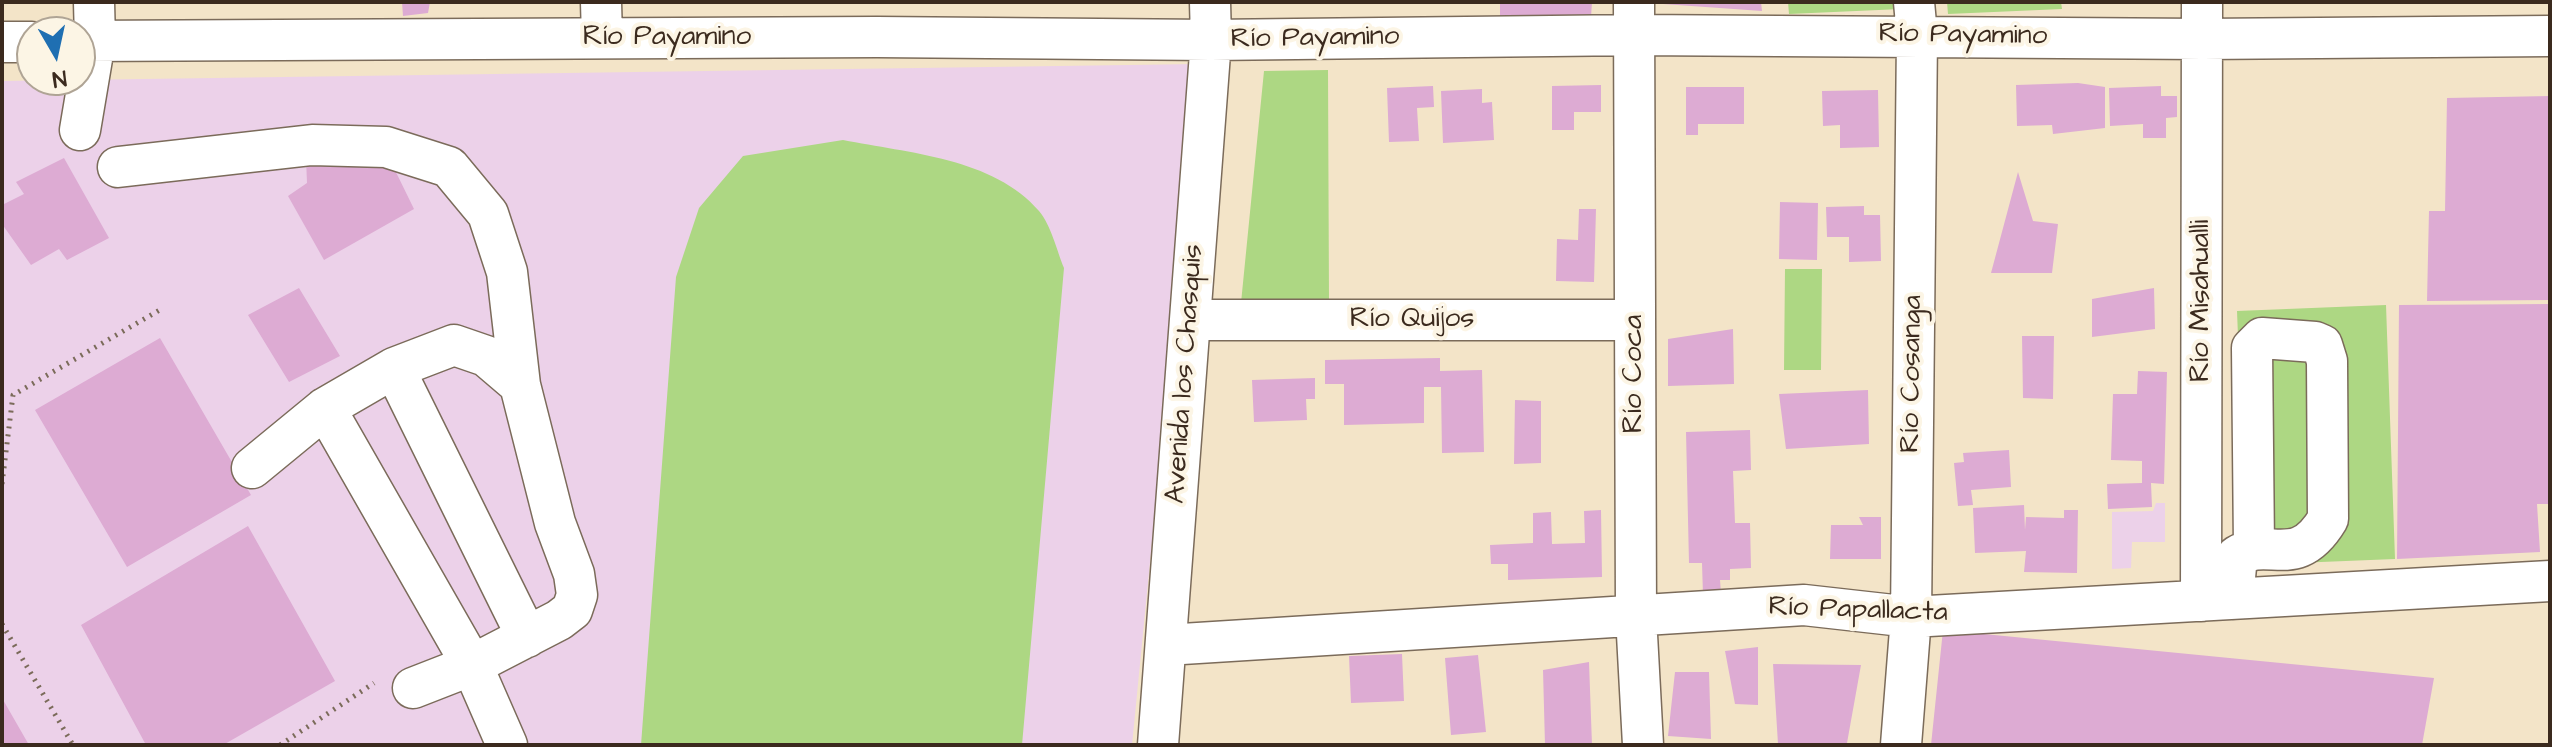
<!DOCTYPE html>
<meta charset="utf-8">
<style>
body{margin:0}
#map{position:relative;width:2552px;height:747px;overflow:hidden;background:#f3e4c8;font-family:"Architects Daughter",sans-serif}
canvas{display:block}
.frame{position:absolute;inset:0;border:4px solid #3b2a1e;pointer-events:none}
.north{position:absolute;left:16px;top:16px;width:80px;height:80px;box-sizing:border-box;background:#fcf5e5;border:2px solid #afa495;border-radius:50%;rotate:171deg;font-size:22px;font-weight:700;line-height:32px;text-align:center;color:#3b2a1e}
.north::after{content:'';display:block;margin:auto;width:28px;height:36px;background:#1f6fb2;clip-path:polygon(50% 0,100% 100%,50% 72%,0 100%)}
</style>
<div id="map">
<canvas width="2552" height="747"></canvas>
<div class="frame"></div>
<div class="north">N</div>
</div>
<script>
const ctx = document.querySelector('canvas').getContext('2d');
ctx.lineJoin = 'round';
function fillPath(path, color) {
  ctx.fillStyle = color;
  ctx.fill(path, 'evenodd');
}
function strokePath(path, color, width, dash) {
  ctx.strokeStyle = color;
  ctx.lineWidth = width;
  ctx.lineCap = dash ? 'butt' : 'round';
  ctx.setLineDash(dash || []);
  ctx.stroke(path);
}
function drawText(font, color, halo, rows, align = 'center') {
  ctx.font = font + ' "Architects Daughter",sans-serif';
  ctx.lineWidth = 8;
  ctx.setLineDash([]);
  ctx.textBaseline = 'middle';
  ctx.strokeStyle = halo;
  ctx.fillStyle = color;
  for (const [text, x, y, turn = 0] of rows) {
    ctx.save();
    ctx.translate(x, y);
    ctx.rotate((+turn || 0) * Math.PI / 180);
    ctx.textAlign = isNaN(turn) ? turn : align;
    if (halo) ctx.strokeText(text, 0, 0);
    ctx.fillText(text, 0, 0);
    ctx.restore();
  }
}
fillPath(new Path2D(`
 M1199,64L1132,745H2V81Z
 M2156,503H2165V542H2132L2131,568L2112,569V512L2153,511Z`), '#ecd1e9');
fillPath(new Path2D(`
 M1788,2H1901V9L1789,14Z
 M1947,2H2061L2062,9L1948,14Z
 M1328,70L1329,303H1241L1264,71Z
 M843,140C908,153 994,158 1039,211C1051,225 1057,251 1064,268L1022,745H641L676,277L699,208L743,156Z
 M1785,269H1822L1821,370H1784Z
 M2386,305L2395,559L2247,565L2237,311Z`), '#add783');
fillPath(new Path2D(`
 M402,2H430L428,13L403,16Z
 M1500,2H1592L1591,17L1500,20Z
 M1663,2H1761L1762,11L1663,4Z
 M2078,83L2105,87V128L2053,134L2052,125L2017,126L2016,85Z
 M1601,85V112H1574V130H1552V86Z
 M1433,86L1434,107L1417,108L1419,141L1389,142L1387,88Z
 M2161,86V96H2177V117L2166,118V138H2143V124L2110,126L2109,88Z
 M1686,87H1744V124H1698V135H1686Z
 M1482,89V103L1492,102L1494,140L1443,143L1441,91Z
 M1878,90L1879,147L1840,148V125L1823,126L1822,91Z
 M2550,96V300L2427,301L2429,211H2445L2447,98Z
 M64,158L109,238L67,260L59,249L31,265L2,224V205L24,194L16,182Z
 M306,158L390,160L414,209L324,260L288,196L307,183Z
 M2018,172L2033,221L2058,224L2052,273H1991Z
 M1780,202L1818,203L1817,260L1779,259Z
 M1864,206V215H1880L1881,261L1849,262V237H1827L1826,207Z
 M1579,209H1596L1594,282L1556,281L1557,239L1578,240Z
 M299,288L340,356L289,382L248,315Z
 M2154,288L2155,329L2092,337V299Z
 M2550,304V504H2537L2540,552L2397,559L2399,305Z
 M1733,329L1734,384L1668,386V339Z
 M2022,336H2054L2053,399L2023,398Z
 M160,338L251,495L127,567L35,410Z
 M1440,358V371L1482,370L1484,452L1442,453L1441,387H1424V423L1344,425V384H1325V360Z
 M2138,371L2167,372L2164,484L2151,483L2152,507L2108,509L2107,484L2142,483V461L2111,460L2113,394H2137Z
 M1315,378V399H1306L1307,420L1254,422L1252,380Z
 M1868,390L1869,444L1786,449L1779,394Z
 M1515,400L1541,401V463L1514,464Z
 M1750,430L1751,470L1733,471L1735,523H1750L1751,568L1730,569V580H1720L1721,594L1703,595L1702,563H1689L1686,432Z
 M2009,450L2011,487L1971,490L1973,505L1958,506L1954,463L1964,462L1963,453Z
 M2024,505L2025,530L2026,517L2064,518V510H2078L2077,573L2024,572L2026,551L1975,553L1973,508Z
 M1601,510L1602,577L1508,580V564H1491L1490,545L1533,543V513L1551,512L1552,544L1585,543L1584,511Z
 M1859,517H1881V559H1830L1831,525H1863Z
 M248,526L335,681L223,745H146L81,625Z
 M1943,630L2434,678L2422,745H1931Z
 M1758,647V705L1735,704L1725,651Z
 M1402,654L1404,701L1351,703L1349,656Z
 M1478,655L1486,732L1451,735L1445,658Z
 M1589,662L1592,745H1545L1543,670Z
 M1773,664L1861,665L1847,743L1778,744Z
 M1675,672H1709L1711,739L1668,736Z
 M2,698L29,745H2Z`), '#ddabd3');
const minor = new Path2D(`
 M601,2L602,38
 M1634,2L1636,616L1643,745
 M80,41L877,37L1211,40L1636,35L2203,39L2550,36
 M2,42H32
 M80,130L95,41L94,2
 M118,167L312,145L386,147L449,167L488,214L507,272L520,385L555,523L574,574L577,595L572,610L559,620L472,665L413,688
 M1190,320H1635
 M394,368L454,345L486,356L520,385
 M325,408L472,665L507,745
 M252,468L325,408L394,368L527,637
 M2233,599L2237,556C2270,536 2296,572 2328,519L2327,361L2322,345L2315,342L2262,338L2252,348L2254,549
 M2201,601L2202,2
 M1166,645L1804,605L1911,617L2550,581
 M1158,745L1211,40L1210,2
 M1901,745L1911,617L1917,35L1914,2`);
strokePath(minor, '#7b6b5a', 43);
strokePath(new Path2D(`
 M2,484L13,395L163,308
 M2,624L73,745
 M280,745L374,683`), '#7b6b5a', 5, [2, 6]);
strokePath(minor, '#fff', 40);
drawText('28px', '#3b2a1e', '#fcf5e5', [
 ["Río Payamino",1963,36,1],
 ["Río Payamino",667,38],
 ["Río Payamino",1315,39,-1],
 ["Río Misahualli",2202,301,-90],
 ["Río Quijos",1412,320],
 ["Avenida los Chasquis",1186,374,-86],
 ["Río Coca",1635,374,-90],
 ["Río Cosanga",1913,374,-89],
 ["Río Papallacta",1858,611,2]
]);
</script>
